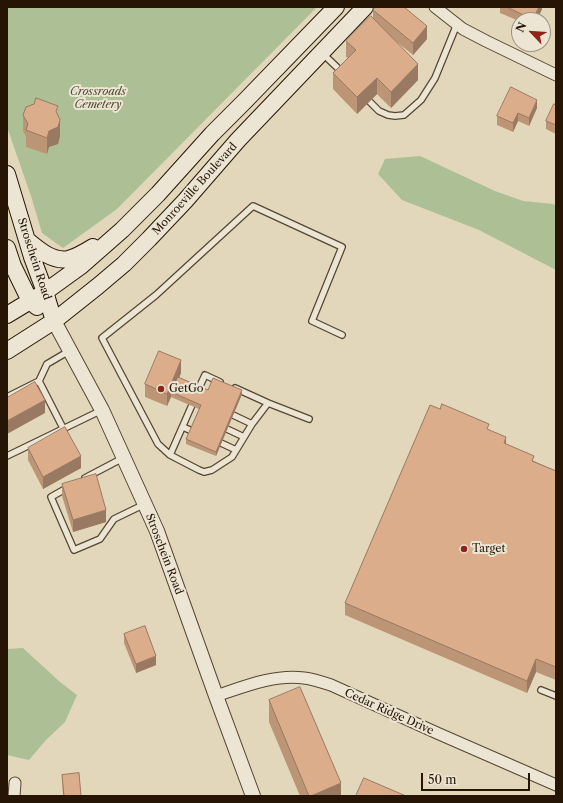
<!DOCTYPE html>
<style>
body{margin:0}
#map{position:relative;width:563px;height:803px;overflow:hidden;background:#e2d7bb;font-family:"Libre Caslon Text",serif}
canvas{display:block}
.frame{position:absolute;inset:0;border:8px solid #261505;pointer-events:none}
.north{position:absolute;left:511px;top:12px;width:40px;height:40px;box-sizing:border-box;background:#ece5d3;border:1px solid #9d9281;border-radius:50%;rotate:295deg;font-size:11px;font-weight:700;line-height:16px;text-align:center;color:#261505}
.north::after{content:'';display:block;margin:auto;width:14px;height:18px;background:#8f2418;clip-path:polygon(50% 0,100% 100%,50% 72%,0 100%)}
.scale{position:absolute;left:421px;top:773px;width:109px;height:18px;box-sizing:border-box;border:2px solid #261505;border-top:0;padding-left:5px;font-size:12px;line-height:14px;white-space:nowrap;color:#261505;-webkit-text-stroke:3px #ece5d3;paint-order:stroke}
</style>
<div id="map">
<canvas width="563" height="803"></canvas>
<div class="frame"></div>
<div class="north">N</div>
<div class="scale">50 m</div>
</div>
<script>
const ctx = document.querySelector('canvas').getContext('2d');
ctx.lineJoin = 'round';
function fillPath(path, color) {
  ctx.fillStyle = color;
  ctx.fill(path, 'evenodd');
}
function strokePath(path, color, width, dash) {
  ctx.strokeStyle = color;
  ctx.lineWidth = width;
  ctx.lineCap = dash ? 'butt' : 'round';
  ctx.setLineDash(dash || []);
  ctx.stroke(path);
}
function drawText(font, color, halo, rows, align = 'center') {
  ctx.font = font + ' "Libre Caslon Text",serif';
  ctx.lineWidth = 4;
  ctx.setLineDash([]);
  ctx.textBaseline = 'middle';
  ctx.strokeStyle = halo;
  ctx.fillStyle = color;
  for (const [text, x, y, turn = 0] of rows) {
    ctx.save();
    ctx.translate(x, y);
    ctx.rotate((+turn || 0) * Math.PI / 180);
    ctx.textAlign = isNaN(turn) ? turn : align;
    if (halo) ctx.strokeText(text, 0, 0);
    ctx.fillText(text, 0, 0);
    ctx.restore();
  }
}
fillPath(new Path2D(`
 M7,7H317L117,209L63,248L42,233L31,196L7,127Z
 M420,156L495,191L523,201L553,204L556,206V270L479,230L402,200L378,174L385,159Z
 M23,648L60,682L77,695L65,722L46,740L29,760L7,755V649Z`), '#adbf95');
const service = new Path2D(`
 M322,53L342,72
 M364,96L379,111L388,115L395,116L404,115L421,100L435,78L457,24
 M39,381L63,428
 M235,388L268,403
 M198,390L205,375L220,382
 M7,397L39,381L47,364L69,351
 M233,415L252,424
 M309,419L268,403L252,424L232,457L212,470L204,472L199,470L170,455L158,444L102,338L156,295L253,206L342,247L312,321L342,335
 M183,427L192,431
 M227,429L244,437
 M221,443L236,450
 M170,455L192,405
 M7,456L102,410
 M85,478L123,458
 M67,488L51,497L74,550L100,539L114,519L145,504
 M541,690L556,696`);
const minor = new Path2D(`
 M435,7L463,29L486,41L556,75
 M216,696C243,687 274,674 304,678C313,679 322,682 331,685L437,733L556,785
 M14,796L15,783`);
const tertiary = new Path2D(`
 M54,321L102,410L157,531L216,696L253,796`);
const secondary = new Path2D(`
 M7,174L32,257L45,292L54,321
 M27,240C38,249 52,262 68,259C77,257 85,252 93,247
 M7,248L13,266L30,301L37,307
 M7,315L45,292L81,266L122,230L158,194L212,134L244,102L336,7
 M7,351L54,321L98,286L124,264L149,239L185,201L238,140L365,7`);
strokePath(service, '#554632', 8);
strokePath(minor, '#554632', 13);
strokePath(tertiary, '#554632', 16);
strokePath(secondary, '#261505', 18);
strokePath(service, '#ece5d3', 5.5);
strokePath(minor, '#ece5d3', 11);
strokePath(tertiary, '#ece5d3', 14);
strokePath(secondary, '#ece5d3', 16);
fillPath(new Path2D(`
 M500,7H542V9L537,20H519V21L500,13Z
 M373,10L427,39L413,55L393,39L418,80L391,108L377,94L357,114L333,89V73L348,58L346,57V41L373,19Z
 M556,105V134L546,129V121Z
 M537,108L529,126L518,121L513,132L497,125V116Z
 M58,114L60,136L58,144L49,147L47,154L26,147V136L23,131V115Z
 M181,373L179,378L208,390L242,394L216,456L186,444V439L199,409L171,397L167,406L145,397V384Z
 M489,430L506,444L534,461L556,471V680L536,672L527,693L345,615V603Z
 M28,448L81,468L43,489L28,460Z
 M62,484L106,522L73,532L62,496Z
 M124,634L156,665L136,673L124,643Z
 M269,700L341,796H300L269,722Z
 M62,775L81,796H63Z`), '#bc9577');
fillPath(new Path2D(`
 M539,7H542V9L537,20H533Z
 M427,26V39L413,55V43Z
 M418,64V80L391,108V92Z
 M377,78V94L357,114V97Z
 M537,100V108L529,126V118Z
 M518,113V121L513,132V123Z
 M60,120V136L58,144L49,147L47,154V138L49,131Z
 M181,360V373L173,393L171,392V397L167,406V394Z
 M242,390V394L216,456V452Z
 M45,400V413L7,434V421Z
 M506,437V449L504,443Z
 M81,456V468L43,489V477Z
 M106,510V522L73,532V520Z
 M156,656V665L136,673V664Z
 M536,659V672L527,693V681Z
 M341,783V796H311Z`), '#997961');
const building = new Path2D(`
 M376,7H404L427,26L413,43L373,10Z
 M507,7H539L533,19Z
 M371,16L418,64L391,92L377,78L357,97L333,73L356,50L346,41Z
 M511,87L537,100L529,118L518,113L513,123L497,116Z
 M36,98L58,106L56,111L60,120L58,127L49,131L47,138L26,130L28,124L23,115L26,107L34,104Z
 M554,104L556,105V125L546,121Z
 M159,351L181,360L167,394L145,384Z
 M178,377L208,390L213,378L242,390L216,452L186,439L201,405L171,392Z
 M35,382L45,400L7,421V398Z
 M442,404L489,424L487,429L506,437L504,443L534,456L532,461L556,471V667L536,659L527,681L345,603L430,405L440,409Z
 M65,427L81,456L43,477L28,448Z
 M96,474L106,510L73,520L62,484Z
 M145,626L156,656L136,664L124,634Z
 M300,687L341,783L311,796H309L269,700Z
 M79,773L81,796H64L62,775Z
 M364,778L406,796H356Z`);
fillPath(building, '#dbad8a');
strokePath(building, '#997961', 1);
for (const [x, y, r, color] of [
 [161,389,4,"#8f2418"],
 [464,549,4,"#8f2418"]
]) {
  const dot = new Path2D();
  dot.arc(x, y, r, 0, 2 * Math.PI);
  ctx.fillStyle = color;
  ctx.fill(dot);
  strokePath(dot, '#ece5d3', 1.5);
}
drawText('italic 11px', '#4e4830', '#ece5d3', [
 ["Crossroads",98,92],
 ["Cemetery",98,105]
]);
drawText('11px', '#261505', '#ece5d3', [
 ["Monroeville Boulevard",195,189,-48],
 ["Stroschein Road",34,259,72],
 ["Stroschein Road",164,554,69],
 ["Cedar Ridge Drive",389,712,24]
]);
drawText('11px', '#261505', '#ece5d3', [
 ["GetGo",169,389],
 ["Target",472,549]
], 'left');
</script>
